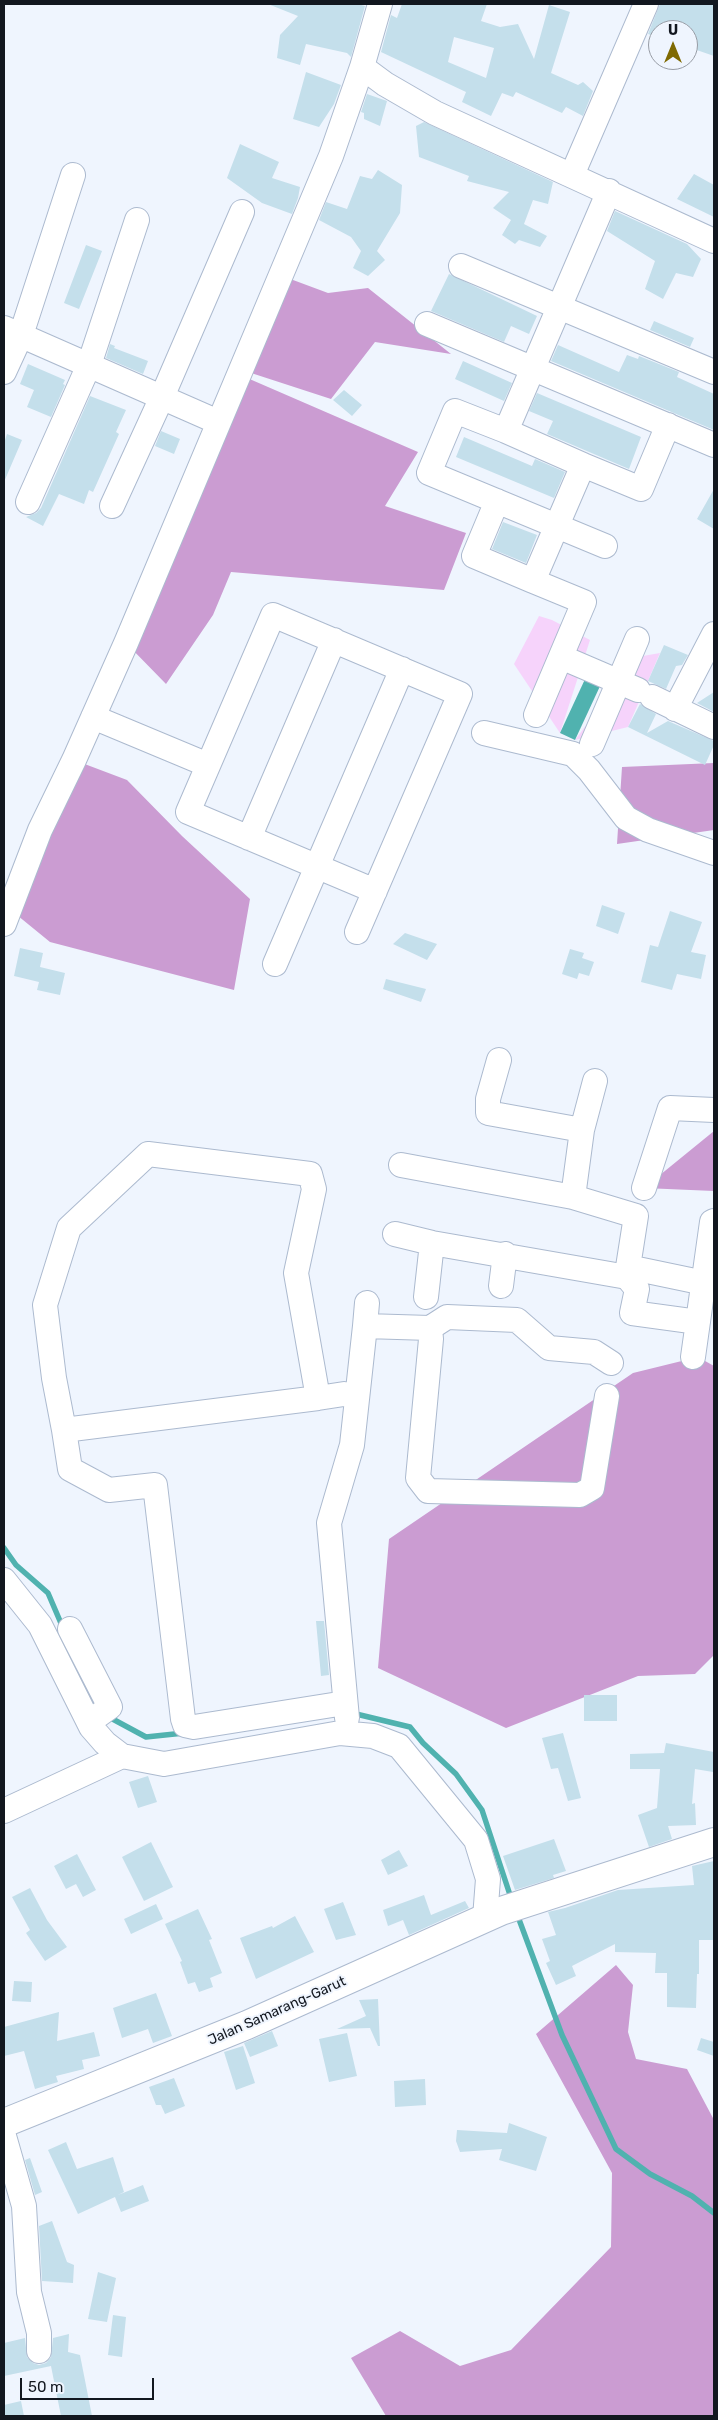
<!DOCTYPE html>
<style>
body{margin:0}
#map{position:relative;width:718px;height:2420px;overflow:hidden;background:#eff5fe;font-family:Rubik,sans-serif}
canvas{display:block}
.frame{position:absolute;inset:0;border:5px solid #12171f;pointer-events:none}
.north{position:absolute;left:648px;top:20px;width:50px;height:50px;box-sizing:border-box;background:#eff5fe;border:1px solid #979ca5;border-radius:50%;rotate:0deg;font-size:14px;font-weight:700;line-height:20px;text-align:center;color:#12171f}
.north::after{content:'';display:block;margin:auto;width:18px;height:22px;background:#7f6a02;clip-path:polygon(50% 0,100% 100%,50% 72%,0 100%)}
.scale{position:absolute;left:20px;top:2378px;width:134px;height:22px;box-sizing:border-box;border:2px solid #12171f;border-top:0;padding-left:6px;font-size:15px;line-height:18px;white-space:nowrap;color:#12171f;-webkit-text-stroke:4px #eff5fe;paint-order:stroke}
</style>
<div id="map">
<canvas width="718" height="2420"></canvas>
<div class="frame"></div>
<div class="north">U</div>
<div class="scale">50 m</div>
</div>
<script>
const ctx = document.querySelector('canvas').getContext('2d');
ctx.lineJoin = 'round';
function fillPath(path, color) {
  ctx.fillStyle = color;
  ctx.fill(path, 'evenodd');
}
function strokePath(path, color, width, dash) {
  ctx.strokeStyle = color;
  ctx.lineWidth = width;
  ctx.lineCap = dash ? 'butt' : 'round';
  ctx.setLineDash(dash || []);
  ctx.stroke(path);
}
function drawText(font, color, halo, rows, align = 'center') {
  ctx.font = font + ' Rubik,sans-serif';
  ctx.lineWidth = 4;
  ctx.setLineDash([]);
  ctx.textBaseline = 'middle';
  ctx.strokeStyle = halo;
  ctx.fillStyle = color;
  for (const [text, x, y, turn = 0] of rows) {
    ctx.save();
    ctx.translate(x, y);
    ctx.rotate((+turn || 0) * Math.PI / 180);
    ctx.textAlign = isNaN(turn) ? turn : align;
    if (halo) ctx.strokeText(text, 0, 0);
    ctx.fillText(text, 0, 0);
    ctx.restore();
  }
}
fillPath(new Path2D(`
 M539,616L552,620L590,640L560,733L514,664Z
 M660,653L628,727L575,740L637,657Z`), '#f6d3fb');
fillPath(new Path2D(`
 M285,277L328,293L368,288L451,354L375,342L331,399L245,371Z
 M238,374L418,452L385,506L466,533L444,590L231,572L213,615L166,684L126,643Z
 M74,760L127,780L182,836L250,899L234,990L50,942L12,911Z
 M714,763V830L617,844L622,767Z
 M714,1131V1191L644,1188Z
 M698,1357L714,1366V1655L695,1674L638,1676L506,1728L378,1668L389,1539L633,1373Z
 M616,1965L633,1985L628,2032L636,2059L687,2069L714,2120V2416H386L351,2358L400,2331L460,2366L511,2350L611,2247L612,2173L536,2034Z`), '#cb9cd2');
fillPath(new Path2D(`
 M586,677L601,684L575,740L560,733Z`), '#50b2af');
strokePath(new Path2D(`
 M4,1548L16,1565L48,1593L63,1628
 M87,1684L93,1707
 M352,1713L410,1727L423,1743L456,1774L482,1810L512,1901
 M107,1716L146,1737L184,1733
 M517,1914L562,2035L616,2149L650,2174L692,2196L714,2213`), '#50b2af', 5.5);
fillPath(new Path2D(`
 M268,4H358L365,6L351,57L347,53L306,44L300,65L277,58L280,35L298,16Z
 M402,4H487L481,21L500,27L518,24L534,59L549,5L570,12L551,73L578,85L583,82L593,91L583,116L566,107L562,113L516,92L513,97L502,93L491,116L462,102L466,92L381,52L391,15L397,18ZM454,37L494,48L486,78L448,62Z
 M660,4H714V56L688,47V30H658V37L648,34Z
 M306,72L341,85L334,104L319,127L293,119Z
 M367,94L387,101L380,126L364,119V113L361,112Z
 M424,122L553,182L548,204L533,200L524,224L547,236L540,247L519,240L515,244L502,235L511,220L493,208L509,192L467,181L469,176L419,157L416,126Z
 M240,144L279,162L272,178L300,187L298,198L292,214L262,203L227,178Z
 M378,170L402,185L400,213L377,251L385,260L368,276L353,268L361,251L351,237L319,220L326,202L347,209L360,176L372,179Z
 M694,174L714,185V217L677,199Z
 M615,211L687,244L701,259L693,277L676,273L663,299L645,289L655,261L607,231Z
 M86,245L102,251L79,309L64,303Z
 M449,274L537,316L529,334L511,326L504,342L431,311Z
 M654,321L694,338L690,347L650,330Z
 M110,344L115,346L114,348L148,361L143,374L106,358Z
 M558,345L619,372L627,355L638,359L639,356L679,372L677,377L714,394V430L551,361Z
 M463,361L512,383L504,401L455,379Z
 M28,364L65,380L63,384L65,385L51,417L27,407L34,390L20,384Z
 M344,390L362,405L352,416L333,400Z
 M537,393L641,437L629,469L547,434L553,421L529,411Z
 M90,396L126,410L116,432L119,434L93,492L89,490L84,504L59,494L43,526L26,517L36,513L41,508Z
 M161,431L180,439L174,454L155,446Z
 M7,434L22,440L4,482V443Z
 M464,437L532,466L535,459L565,472L554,498L456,457Z
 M714,489V529L697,519Z
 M503,522L537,535L526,563L492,549Z
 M664,645L688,655L682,665L676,666L666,689L648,681Z
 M714,692V712L697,703Z
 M640,704L656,714L647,733L668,721L714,741V745L705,765L628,727Z
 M602,905L625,913L618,934L596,926Z
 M670,911L702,922L691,952L706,955L701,979L677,974L672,990L641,982L650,945L658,947Z
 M405,933L437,944L427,960L393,944Z
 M20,948L43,953L40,967L65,973L60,995L37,990L39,982L14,976Z
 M570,949L584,953L582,958L594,962L589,976L579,973L577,979L562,974Z
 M386,979L426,989L421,1002L383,989Z
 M316,1621H324L329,1675L321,1676Z
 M584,1695H617V1721H584Z
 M563,1733L581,1798L568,1801L558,1768L551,1769L542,1738Z
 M666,1743L714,1752V1763L713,1772L695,1769L692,1804L695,1803L696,1825L668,1826L672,1839L649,1847L638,1815L657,1808L660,1769H630V1754L664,1753Z
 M148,1776L157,1802L138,1808L129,1782Z
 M554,1839L566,1871L553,1875L554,1878L515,1890L503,1856Z
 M151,1842L173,1887L144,1901L122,1857Z
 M399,1850L408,1866L388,1875L381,1860Z
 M77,1854L96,1890L83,1897L76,1884L66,1889L54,1866Z
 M714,1861V1940H699V1974H697L696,2008L667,2007V1973H655L656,1953L615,1952V1944L572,1966L576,1976L556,1985L546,1963L550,1961L542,1939L556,1935L548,1912L565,1908L618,1890L694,1885L692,1866Z
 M30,1888L47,1920L67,1947L45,1961L26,1933L30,1930L12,1897Z
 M424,1895L431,1915L465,1901L469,1908L409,1935L403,1920L388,1926L383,1910Z
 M343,1902L356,1935L336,1940L324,1909Z
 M156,1904L163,1919L131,1934L124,1919Z
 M198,1909L212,1939L209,1940L222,1973L210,1978L213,1987L199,1992L195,1982L188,1984L180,1962L182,1961L165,1924Z
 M295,1916L314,1952L256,1979L240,1938L272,1926L273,1928Z
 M14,1981L32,1982L31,2002L12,2001Z
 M156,1993L172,2036L153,2043L148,2029L122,2038L113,2008Z
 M378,1999L380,2046H378L370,2028L337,2029L366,2016L359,2000Z
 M59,2012L57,2041L94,2032L100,2056L82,2060L84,2069L56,2076L58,2082L35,2089L24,2051L4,2056V2027Z
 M272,2031L278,2046L250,2057L244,2043Z
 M347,2033L357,2076L329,2082L319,2039Z
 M701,2038L714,2042V2056L697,2050Z
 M243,2046L255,2083L236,2090L224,2052Z
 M174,2078L185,2106L165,2114L161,2105H156L149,2087Z
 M425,2079L426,2105L395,2107L394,2081Z
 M509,2123L547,2137L536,2171L499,2160L502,2149L460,2152L456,2141L457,2130L507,2133Z
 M66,2142L77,2169L113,2157L124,2192L118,2195L143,2185L149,2201L121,2212L115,2197L78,2214L48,2150Z
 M30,2158L42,2192L35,2195L25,2160Z
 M52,2221L67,2262L74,2265L73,2283L42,2281L39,2226Z
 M98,2272L116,2278L107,2322L88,2319Z
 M113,2315L126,2317L122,2357L108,2355Z
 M69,2334L68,2352L80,2355L92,2416H61L51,2366L4,2376V2343L25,2338L27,2357L33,2363L39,2365L46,2363L51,2357L53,2338Z
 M21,2401L24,2416H4V2405Z`), '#c4dfeb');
const minor = new Path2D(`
 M380,4L362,67L385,84L435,113L714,241
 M572,175L646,4
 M461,266L714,372
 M427,324L714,445
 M4,328L218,422
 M4,372L21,335L73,175
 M506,431L455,411L429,473L605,546
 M583,465L641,489L668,425
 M497,501L474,556L533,581L583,465L506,431L609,191
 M28,502L89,365L137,220
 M112,506L162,397L242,212
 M533,581L584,602L536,715
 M561,657L638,690
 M652,697L714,727
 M675,709L714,634
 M93,717L208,765
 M484,733L573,754L589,770L626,818L648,830L714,853
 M592,744L637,639
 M249,838L334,640
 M4,924L40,830L74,760L126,643L331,156L362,67
 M357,932L460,694L273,615L188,812L375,891
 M275,964L402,669
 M499,1060L488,1099V1113L582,1130
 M401,1165L573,1197L636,1216L628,1267L714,1285
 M644,1188L670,1108L714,1110
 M573,1197L582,1130L595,1081
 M395,1234L432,1243L627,1277
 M628,1267L627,1277L637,1289L632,1313L698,1322
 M501,1286L505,1254
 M426,1297L432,1243
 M365,1326L367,1303
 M430,1328L431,1339L418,1478L428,1491L580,1495L592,1488L607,1396
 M693,1357L712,1222L714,1221
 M318,1398L344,1394
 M64,1430L54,1378L45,1305L69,1228L148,1154L310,1174L314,1189L296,1273L318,1398L64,1430L70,1469L109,1490L155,1485L183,1719L185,1725L194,1727L345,1703
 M4,1580L40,1625L91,1727L105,1743L122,1756L164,1764L340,1733L373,1736L399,1746L476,1840L488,1879L485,1918
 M70,1629L110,1707L89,1722
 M347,1718L329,1523L352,1445L365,1326L430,1328L447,1317L517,1320L549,1348L594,1352L611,1363
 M4,1811L122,1756
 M4,2136L24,2206L29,2292L39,2333V2351`);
const major = new Path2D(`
 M4,2123L247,2025L501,1911L714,1842`);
strokePath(minor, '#acbacf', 26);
strokePath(major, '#acbacf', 30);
strokePath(minor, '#fff', 24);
strokePath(major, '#fff', 28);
drawText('14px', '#12171f', '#eff5fe', [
 ["Jalan Samarang-Garut",277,2011,-24]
]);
</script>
